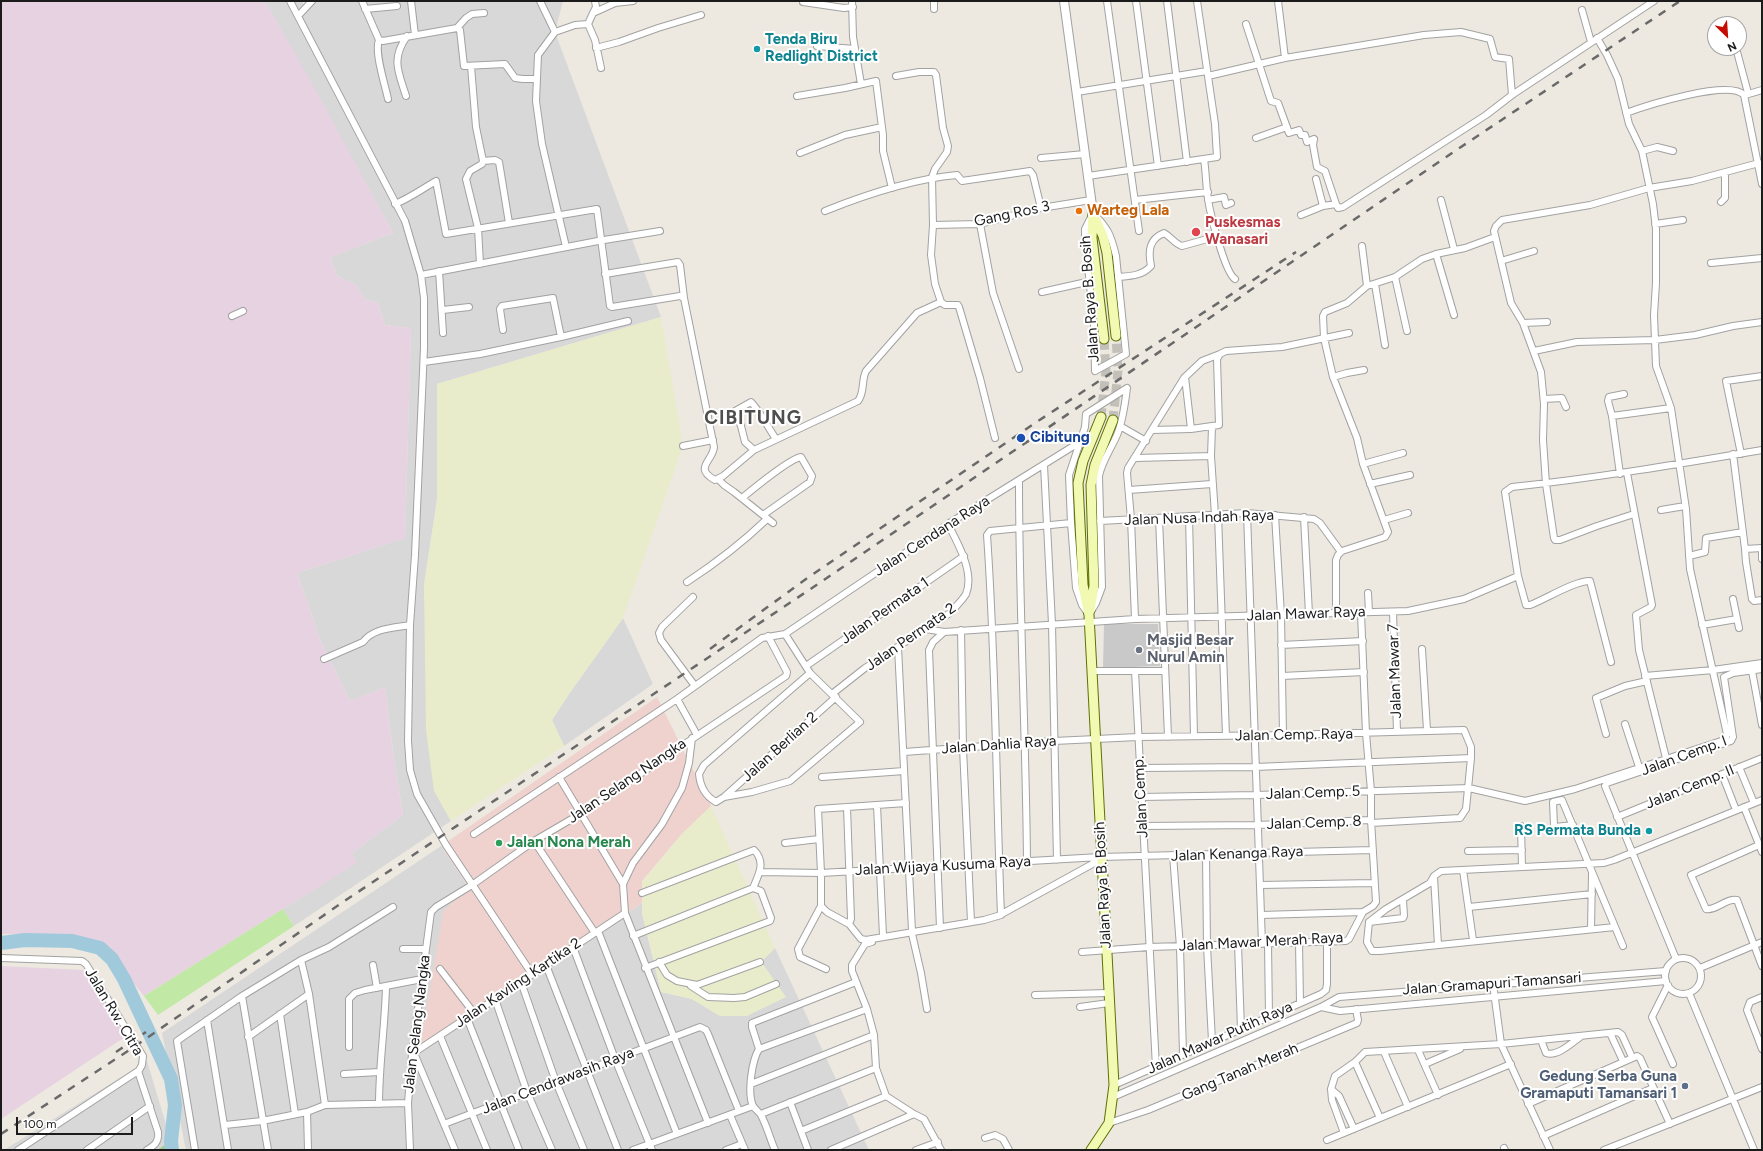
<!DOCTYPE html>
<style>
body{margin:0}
#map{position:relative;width:1763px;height:1151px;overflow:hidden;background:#ede9e0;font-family:Figtree,sans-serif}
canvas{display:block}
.frame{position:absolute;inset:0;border:2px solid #1b1b1b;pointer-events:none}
.north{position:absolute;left:1707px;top:16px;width:40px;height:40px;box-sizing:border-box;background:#fff;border:1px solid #a4a4a4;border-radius:50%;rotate:155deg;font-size:11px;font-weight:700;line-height:16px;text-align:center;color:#1b1b1b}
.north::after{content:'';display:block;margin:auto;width:14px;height:18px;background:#c60b00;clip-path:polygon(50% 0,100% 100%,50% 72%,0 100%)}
.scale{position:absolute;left:16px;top:1117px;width:117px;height:18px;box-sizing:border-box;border:2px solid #1b1b1b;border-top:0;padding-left:5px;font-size:12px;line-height:14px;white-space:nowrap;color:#1b1b1b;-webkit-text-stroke:3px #fff;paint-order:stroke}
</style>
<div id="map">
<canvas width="1763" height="1151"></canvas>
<div class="frame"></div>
<div class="north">N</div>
<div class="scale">100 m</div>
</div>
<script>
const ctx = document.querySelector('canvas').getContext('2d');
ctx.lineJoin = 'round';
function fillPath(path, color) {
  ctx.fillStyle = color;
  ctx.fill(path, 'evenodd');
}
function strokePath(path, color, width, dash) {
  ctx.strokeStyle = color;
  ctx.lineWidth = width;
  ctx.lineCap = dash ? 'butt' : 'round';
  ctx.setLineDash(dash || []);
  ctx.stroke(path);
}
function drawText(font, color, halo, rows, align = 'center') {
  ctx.font = font + ' Figtree,sans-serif';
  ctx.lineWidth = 4;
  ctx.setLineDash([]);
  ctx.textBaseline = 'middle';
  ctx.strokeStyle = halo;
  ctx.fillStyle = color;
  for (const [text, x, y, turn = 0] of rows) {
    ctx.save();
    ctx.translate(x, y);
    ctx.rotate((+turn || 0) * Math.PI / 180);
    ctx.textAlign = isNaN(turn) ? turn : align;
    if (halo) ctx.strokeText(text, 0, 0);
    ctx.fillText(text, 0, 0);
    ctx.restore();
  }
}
fillPath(new Path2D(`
 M265,1H302L305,8L312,1H563L555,32L661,317L437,384V500L424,585L434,790L451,821L294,926L283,909L356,863L352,853L403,815L394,760L385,687L350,701L321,642L297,573L405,538L411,328L385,325L378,303L365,299L355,284L337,276L330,257L393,233Z
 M623,618L653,684L564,746L552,720L569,694Z
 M441,846L468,886L419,1053L642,903V913L661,992L692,999L720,1016L785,997L761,961L775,948L869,1150H186L162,1033Z
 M147,1061L171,1141L157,1150H4Z`), '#d9d8d8');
fillPath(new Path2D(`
 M657,697L711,806L681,835L642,881V903L419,1054L443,912L468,886L441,846Z`), '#efd2ce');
fillPath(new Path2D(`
 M1,1H265L318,94L393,233L330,257L337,276L355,284L365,299L378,303L385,325L411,328L405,538L297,573L321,642L350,701L385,687L394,760L403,815L352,853L357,863L144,996L105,948L85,939L51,934H1Z
 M1,966L83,970L118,1023L125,1037L1,1119Z`), '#e6d2e1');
fillPath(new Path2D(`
 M1104,624H1158L1160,666L1103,668Z`), '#c9c9c9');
fillPath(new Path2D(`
 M661,317L683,446L623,618L569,694L552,720L564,746L451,821L434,791L426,730L424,585L437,500V384Z
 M711,806L775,948L761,962L786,997L747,1016H720L692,999L661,992L642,913V882L681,835Z`), '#e8eccb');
fillPath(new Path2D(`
 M283,909L294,926L158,1015L144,996Z`), '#c2e8a5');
fillPath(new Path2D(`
 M171,1141L172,1150H157Z`), '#a2cd94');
strokePath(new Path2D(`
 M1,943L25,940L72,941L100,948L112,959L124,979L171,1079L175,1105L171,1141L172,1150`), '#a0cadb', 14);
strokePath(new Path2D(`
 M1101,417L1106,371L1104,339
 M1113,420L1118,371L1116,336`), '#c3c0b9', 9, [9, 4.5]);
const minor = new Path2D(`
 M290,1L405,221L421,275L424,298V348L415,555L410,625L408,741L410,770L417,794L446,845L532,974
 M362,1L379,40L383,41L457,28L466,18L472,14L484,13
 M411,1L415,35
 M540,1L555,32L538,55L536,101L542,144L566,247
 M852,1L853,37L861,84
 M934,1V9
 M1107,1L1139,231
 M1136,1L1158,166
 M1167,1L1187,162
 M1278,1L1285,58
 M803,2L844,8L853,7
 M365,9L397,6
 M1582,10L1591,42
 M593,13L596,7L595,1
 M298,16L312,1
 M588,24L595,40L601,68
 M1246,24L1271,101L1278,103L1289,133L1299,130L1301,135H1305L1307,142L1314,139
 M457,28L460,30L464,66L505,64L515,78L523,79H537
 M555,32L575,25L588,24L593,13L615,3L633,1
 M379,40C374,52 385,84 388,99
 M817,46L855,49
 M596,48L619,42L658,28L701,15
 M1736,48L1748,93
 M471,66L476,127L483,161L482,164L470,171L466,179L478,228L480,264
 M896,76L919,72H934L936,75L943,128L948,146L947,152L935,169L932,177L933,225L931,255L935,284L941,302L945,305H958L959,307L980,378L995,438
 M1208,76L1285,58L1424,35L1461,32L1490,39L1495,57L1509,59L1512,95
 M1077,92L1207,71
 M1744,95L1762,184
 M1745,95L1762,90
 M406,96C398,71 391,59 407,36
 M797,96L845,88L876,81L883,135V151L892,188
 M1626,113C1645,106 1729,79 1744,95
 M1256,138L1287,127
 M1314,139L1313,145L1317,167L1325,171L1336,204
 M1642,151L1657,147L1673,151
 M800,153L845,135L882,127
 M1041,158L1085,154
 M1204,159C1206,172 1206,186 1208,199C1210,213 1225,273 1235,279
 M483,161L495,160L499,162L509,223
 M1088,176L1217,157L1215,124L1197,1
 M1135,200L1208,192
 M1208,200L1224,197L1226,205L1231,203
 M1441,200L1454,249
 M1721,202L1725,198V173
 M395,204C410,198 422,189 436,181L446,234L597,209L610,306L612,307L680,296L684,298L714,447C713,461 693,468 715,480L723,476L754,450L858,401C865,392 861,381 866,371L917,313L941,302
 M1323,206L1336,204L1338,208L1343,207L1486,115L1512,95L1654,1
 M825,211C867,194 912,179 957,175L962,181L1030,171L1033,175L1041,208
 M1093,213C1108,228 1111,235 1116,256L1126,354L1095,371L1094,323L1085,239V229Z
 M1301,215L1323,206L1316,179
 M980,224L993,293L1019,369
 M1655,224L1683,220
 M933,225L980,224L1041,208L1091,200
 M1362,246L1367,286
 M1436,254L1454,315
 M1501,261L1534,251
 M1711,263L1762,258
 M439,271L443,333
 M605,274L678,262L680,265L684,298
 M421,275L598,241L660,231
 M1118,277C1130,276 1142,276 1151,266C1148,251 1149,239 1164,233C1171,237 1175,244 1182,246L1218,236
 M1395,277L1407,331
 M1375,284L1385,345
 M1042,292L1091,281
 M443,310L469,307
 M232,316L243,311
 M1523,323L1547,322
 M561,337L628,321
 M1534,351L1577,342L1655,340L1695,335L1733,326L1762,322
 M424,362L480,354L561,337L553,298L502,306L500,309L503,330
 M1185,377L1191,429
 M1333,377L1347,373L1364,370
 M1127,388C1125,404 1123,421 1117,435C1111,449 1102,461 1099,476L1102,587L1096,603L1089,615L1082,605L1076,588L1071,523L1069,475L1085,427L1086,414Z
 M1544,399L1562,398L1566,407
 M1612,416L1608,401L1609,397L1624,394
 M1120,426L1146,441
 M1212,427L1211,456L1215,515
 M1152,430L1191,429L1219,425L1217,359L1220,354L1226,351L1282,347L1349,333
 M683,446L713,440
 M754,450L745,442L741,426L735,411L751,402C762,414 767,426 776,439
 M1733,454L1745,549L1762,548
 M1741,454L1726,381L1762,376
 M1136,458L1211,456
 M1363,464L1403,453
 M1044,465L1052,624L1057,860
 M1627,473L1652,605L1651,607L1636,615L1639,650L1666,758
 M1620,474L1612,416L1671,408
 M718,479L724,485L734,492L773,523
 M1019,481C1019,608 1026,735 1027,862
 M1370,484L1410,475
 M1129,490L1212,484
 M742,498C753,489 789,459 801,457L812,476L810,482L763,515
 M1661,510L1685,506
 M1247,513L1262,944
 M1634,514L1597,526L1560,540H1555L1554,538L1546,484L1543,440L1544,404L1541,372L1523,323L1511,303L1494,231L1496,226L1502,220L1590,205L1649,188L1692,181L1759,163
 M1218,515L1226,736
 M1275,515L1281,615L1283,735
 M1189,516L1194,736
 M1304,517L1309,614
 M1159,518L1168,737
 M1384,520L1408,513
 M1100,521L1247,513L1314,519L1320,523L1341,552
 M1762,548V559
 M1745,549L1746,562L1752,599L1754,601L1762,600
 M1689,556L1705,552L1706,538L1743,532
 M687,582C716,563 742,543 767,519
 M1368,593L1369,612
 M693,597L662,627L659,633L661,640L695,686
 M1733,599L1739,628
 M1393,612L1397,731
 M1336,613V560L1338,555L1342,551L1385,537L1388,532L1363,464L1357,438L1333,377L1324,338L1323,316L1325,312L1347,303L1367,286L1395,277L1422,259L1436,254L1465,248L1495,237
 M1135,619L1131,519L1127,473L1128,468L1184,378L1202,361L1220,354
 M1702,625L1737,619
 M926,629L944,632L1135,619L1408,611L1464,599L1518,576
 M961,630L963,748L971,922
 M1281,645L1363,641
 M898,647L912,931
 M1422,649L1427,730
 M324,659L363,642C373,628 394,628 410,625
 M1611,662L1590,581C1574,581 1546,599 1530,605H1526L1518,576L1505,492L1512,487C1596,478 1679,464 1762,450
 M806,666L964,556
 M1092,671H1165
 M1135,671L1156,1067
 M1752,671L1762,725
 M810,673L704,765L699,774C700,785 705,796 716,802L724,797L836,697
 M1282,676L1364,672
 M1645,676L1713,670L1762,663
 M832,694L865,668L950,613C955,607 962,601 966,594C975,572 957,542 948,524
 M677,699L697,735
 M1625,724L1639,767
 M1606,734L1596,698L1625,686L1647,681
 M1719,745L1731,741L1733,737L1724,677L1733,673L1762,669
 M904,752L1054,741L1138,737L1283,735L1464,730L1471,747V758L1466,809L1460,818L1371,823
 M1739,767L1754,803
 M1139,768L1255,767L1471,758
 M1722,774L1736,810
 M559,777L623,884L625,913L708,1123
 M822,777L904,771
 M724,797L752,792L790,781L860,722L810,673L785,634
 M1141,797L1256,795L1469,788L1525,801L1575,789L1721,741L1726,737L1727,734L1690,569L1686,509L1671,408L1656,366L1654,315L1656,283V229L1653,204L1642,151L1629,124L1618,79L1607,55L1597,38
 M906,803L818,809L821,873V906L827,912L849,924L861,939L866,940L984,920L1001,915C996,789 996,662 987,535L990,531L1071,523
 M877,805L883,936
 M847,807L851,919L849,924
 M1744,807L1762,852
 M1617,817L1762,758
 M1573,825L1555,827L1554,826L1553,802L1562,800L1623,946
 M1143,826L1257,825L1371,820
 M1521,826L1522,867
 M474,834L677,699L762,638L785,634L948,524L1080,442
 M534,841L595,933
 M785,843L819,839
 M1759,845L1691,875L1706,909C1716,911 1726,898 1737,900L1762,966
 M1468,851L1522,850
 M1173,855L1180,947L1183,1054
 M1206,855L1207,946L1212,1041
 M1463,870L1473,940
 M761,872L821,873L1100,857L1373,850
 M1434,877L1438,945
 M623,884L633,863L662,824L682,788L689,763L692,738
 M1260,885L1374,883
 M642,893L754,850C766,862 759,874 753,888L761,891L771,918L770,921L645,968
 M821,906L798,949L800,957L826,969
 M1469,907L1592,894
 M1261,915L1363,912
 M998,916L1096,862H1101
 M1369,922L1403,918L1404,916L1403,900
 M1615,927L1380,951H1372L1367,942L1369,922L1386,909L1430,883L1434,876L1441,871L1604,863L1614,860L1762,800
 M940,928L929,650L933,642L944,632
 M1591,929L1592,873
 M598,931L677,1134
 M912,934L921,973L927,1009
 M633,936L753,888
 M872,942L865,944L852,965V971L867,1009L874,1035L876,1068L886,1096L914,1114L924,1119L941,1150
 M1299,942L1300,1003
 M1268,943L1269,1016
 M1238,944L1241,1029
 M573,947L615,1059L652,1150
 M403,949H426
 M1082,952L1149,947L1346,941L1349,939L1363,912L1373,906L1376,902L1371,820V791L1366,733L1361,613
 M1665 976a18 18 0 1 1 36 0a18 18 0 1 1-36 0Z
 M1,958L82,961L86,964L143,1056L142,1065L138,1072
 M1676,959L1605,786L1607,783L1701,751
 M301,960L329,947L393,907
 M659,962L667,975L677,981L697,985L760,962
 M373,965L377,988
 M546,965L618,1150
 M1700,968L1762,942
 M440,969L474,1013
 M521,982L556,1082L584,1150
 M1493,984L1501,1044L1550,1150
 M1668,985L1652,1017L1673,1064
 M691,986L708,997L734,998L745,997L776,984
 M1689,993L1754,1150
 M1035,995L1108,993
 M242,996L268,1150
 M1762,997L1750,1002L1747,1010L1759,1041L1762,1040
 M495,999L527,1092L552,1150
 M1080,1007L1109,1003
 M1321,1007L1340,1011L1666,981
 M280,1014L295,1114
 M467,1018L519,1150
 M207,1020L228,1150
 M1610,1033L1623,1061
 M440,1036L487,1150
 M248,1037L309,994
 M1541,1040L1546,1053C1557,1057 1572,1043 1580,1037
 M1759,1041L1762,1049
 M349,1047V999L355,993L365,990L422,979
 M759,1049L867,1009
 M1418,1050L1438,1095
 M1384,1052L1408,1107
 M414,1053L455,1150
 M412,1054L625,913
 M1355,1062L1380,1118
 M1425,1064L1460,1049
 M344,1074L379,1072
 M751,1084L874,1035
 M1114,1085L1321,994L1326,990L1327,984V941
 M1331,1089L1339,1096L1354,1129
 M1113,1097L1321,1007L1339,997L1666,971
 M790,1102L808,1150
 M379,1104C379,1065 385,1026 386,987
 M1528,1104L1637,1056L1640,1058L1670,1124
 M307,1112L308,1150
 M761,1114L876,1068
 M730,1115L745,1150
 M1109,1123L1148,1110L1357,1023L1358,1020L1356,1009
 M444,1124L700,1027L706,1030L708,1034L739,1111
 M225,1125L262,1121L307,1112L325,1105L408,1103
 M801,1131L886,1096
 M1344,1133L1332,1100L1331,1089L1335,1076L1355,1062L1365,1052L1501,1044L1618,1032L1622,1035L1632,1057
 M1543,1136L1653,1088
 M985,1138L995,1135L1003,1139L1009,1150
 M1327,1140L1511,1064
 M1504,1148L1505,1150
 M18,1150L138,1071L158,1132C159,1142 155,1145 147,1150
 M87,1150L150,1106
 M195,1150L177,1041L242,996L301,960L309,994L325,1105
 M410,1150L408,1103L412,1054L431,912L436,907L472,885L534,841L582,813L786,676L787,672L768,636
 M633,1150L753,1106
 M726,1150L742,1144
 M775,1150C770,1139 767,1126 761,1115C759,1112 755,1109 753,1106C747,1093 752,1060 759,1049L752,1027V1023L856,982
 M831,1150L914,1114
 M916,1150L938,1142
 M1604,1150L1762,1087`);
const tertiary = new Path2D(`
 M1064,1L1093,213`);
const secondary = new Path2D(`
 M1093,213L1092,238L1104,339
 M1094,216L1103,236L1107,253L1116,336
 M1090,610L1094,586L1091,485L1095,465L1113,420
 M1091,1150L1109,1123L1114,1085L1089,615L1083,585L1078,483L1083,461L1101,417`);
strokePath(minor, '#a2a2a2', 8);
strokePath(tertiary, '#a2a2a2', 10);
strokePath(secondary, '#5e7004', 11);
strokePath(minor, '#fff', 6);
strokePath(tertiary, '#fff', 8);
strokePath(secondary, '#f1f9b2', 9);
strokePath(new Path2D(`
 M710,649L806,579L1035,423L1296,252
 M116,1052L146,1032
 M1,1134L134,1047L343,902L815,586L1458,149L1680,1`), '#696969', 2.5, [8, 8]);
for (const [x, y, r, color] of [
 [757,49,4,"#0f9aa8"],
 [1079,211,4,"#e8710a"],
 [1196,232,5,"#e0444e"],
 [1021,438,5,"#1a4fb4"],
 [1139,650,4,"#6b7280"],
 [1649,831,4,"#0f9aa8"],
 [499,843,4,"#2e9e5b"],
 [1685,1086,4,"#5c6f8a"]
]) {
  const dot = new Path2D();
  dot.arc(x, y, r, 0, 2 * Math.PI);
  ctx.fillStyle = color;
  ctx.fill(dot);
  strokePath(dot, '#fff', 1.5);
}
drawText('bold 15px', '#0d838f', '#fff', [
 ["Tenda Biru",765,40],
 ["Redlight District",765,57],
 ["RS Permata Bunda",1641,831,"right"]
], 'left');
drawText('bold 15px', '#c56008', '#fff', [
 ["Warteg Lala",1087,211]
], 'left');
drawText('15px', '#1b1b1b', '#fff', [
 ["Gang Ros 3",1012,214,-12],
 ["Jalan Raya B. Bosih",1090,299,-94],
 ["Jalan Nusa Indah Raya",1199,518,-2],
 ["Jalan Cendana Raya",932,536,-33],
 ["Jalan Permata 1",885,611,-35],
 ["Jalan Mawar Raya",1306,614,-2],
 ["Jalan Permata 2",911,637,-35],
 ["Jalan Mawar 7",1395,671,-92],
 ["Jalan Cemp. Raya",1294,735,-1],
 ["Jalan Dahlia Raya",999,745,-4],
 ["Jalan Berlian 2",780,747,-42],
 ["Jalan Cemp. I",1684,756,-20],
 ["Jalan Selang Nangka",627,781,-34],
 ["Jalan Cemp. II",1690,787,-22],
 ["Jalan Cemp. 5",1313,793,-2],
 ["Jalan Cemp.",1141,797,-93],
 ["Jalan Cemp. 8",1314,823,-2],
 ["Jalan Kenanga Raya",1237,854,-2],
 ["Jalan Wijaya Kusuma Raya",943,866,-3],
 ["Jalan Raya B. Bosih",1103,885,-93],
 ["Jalan Mawar Merah Raya",1261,942,-3],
 ["Jalan Kavling Kartika 2",518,983,-34],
 ["Jalan Gramapuri Tamansari",1492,984,-4],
 ["Jalan Rw. Citra",114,1012,59],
 ["Jalan Selang Nangka",417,1024,-83],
 ["Jalan Mawar Putih Raya",1220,1038,-24],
 ["Gang Tanah Merah",1240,1072,-23],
 ["Jalan Cendrawasih Raya",558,1081,-21]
]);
drawText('bold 15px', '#be3a42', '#fff', [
 ["Puskesmas",1205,223],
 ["Wanasari",1205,240]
], 'left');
drawText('bold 15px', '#164399', '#fff', [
 ["Cibitung",1030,438]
], 'left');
drawText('bold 15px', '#5b616d', '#fff', [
 ["Masjid Besar",1147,641],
 ["Nurul Amin",1147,658]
], 'left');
drawText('bold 15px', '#27864d', '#fff', [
 ["Jalan Nona Merah",507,843]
], 'left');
drawText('bold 15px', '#4e5e75', '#fff', [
 ["Gedung Serba Guna",1677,1077],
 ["Gramaputi Tamansari 1",1677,1094]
], 'right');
ctx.letterSpacing = '1px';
drawText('bold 19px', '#4e4e4e', '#fff', [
 ["CIBITUNG",753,418]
]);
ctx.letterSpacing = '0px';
</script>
